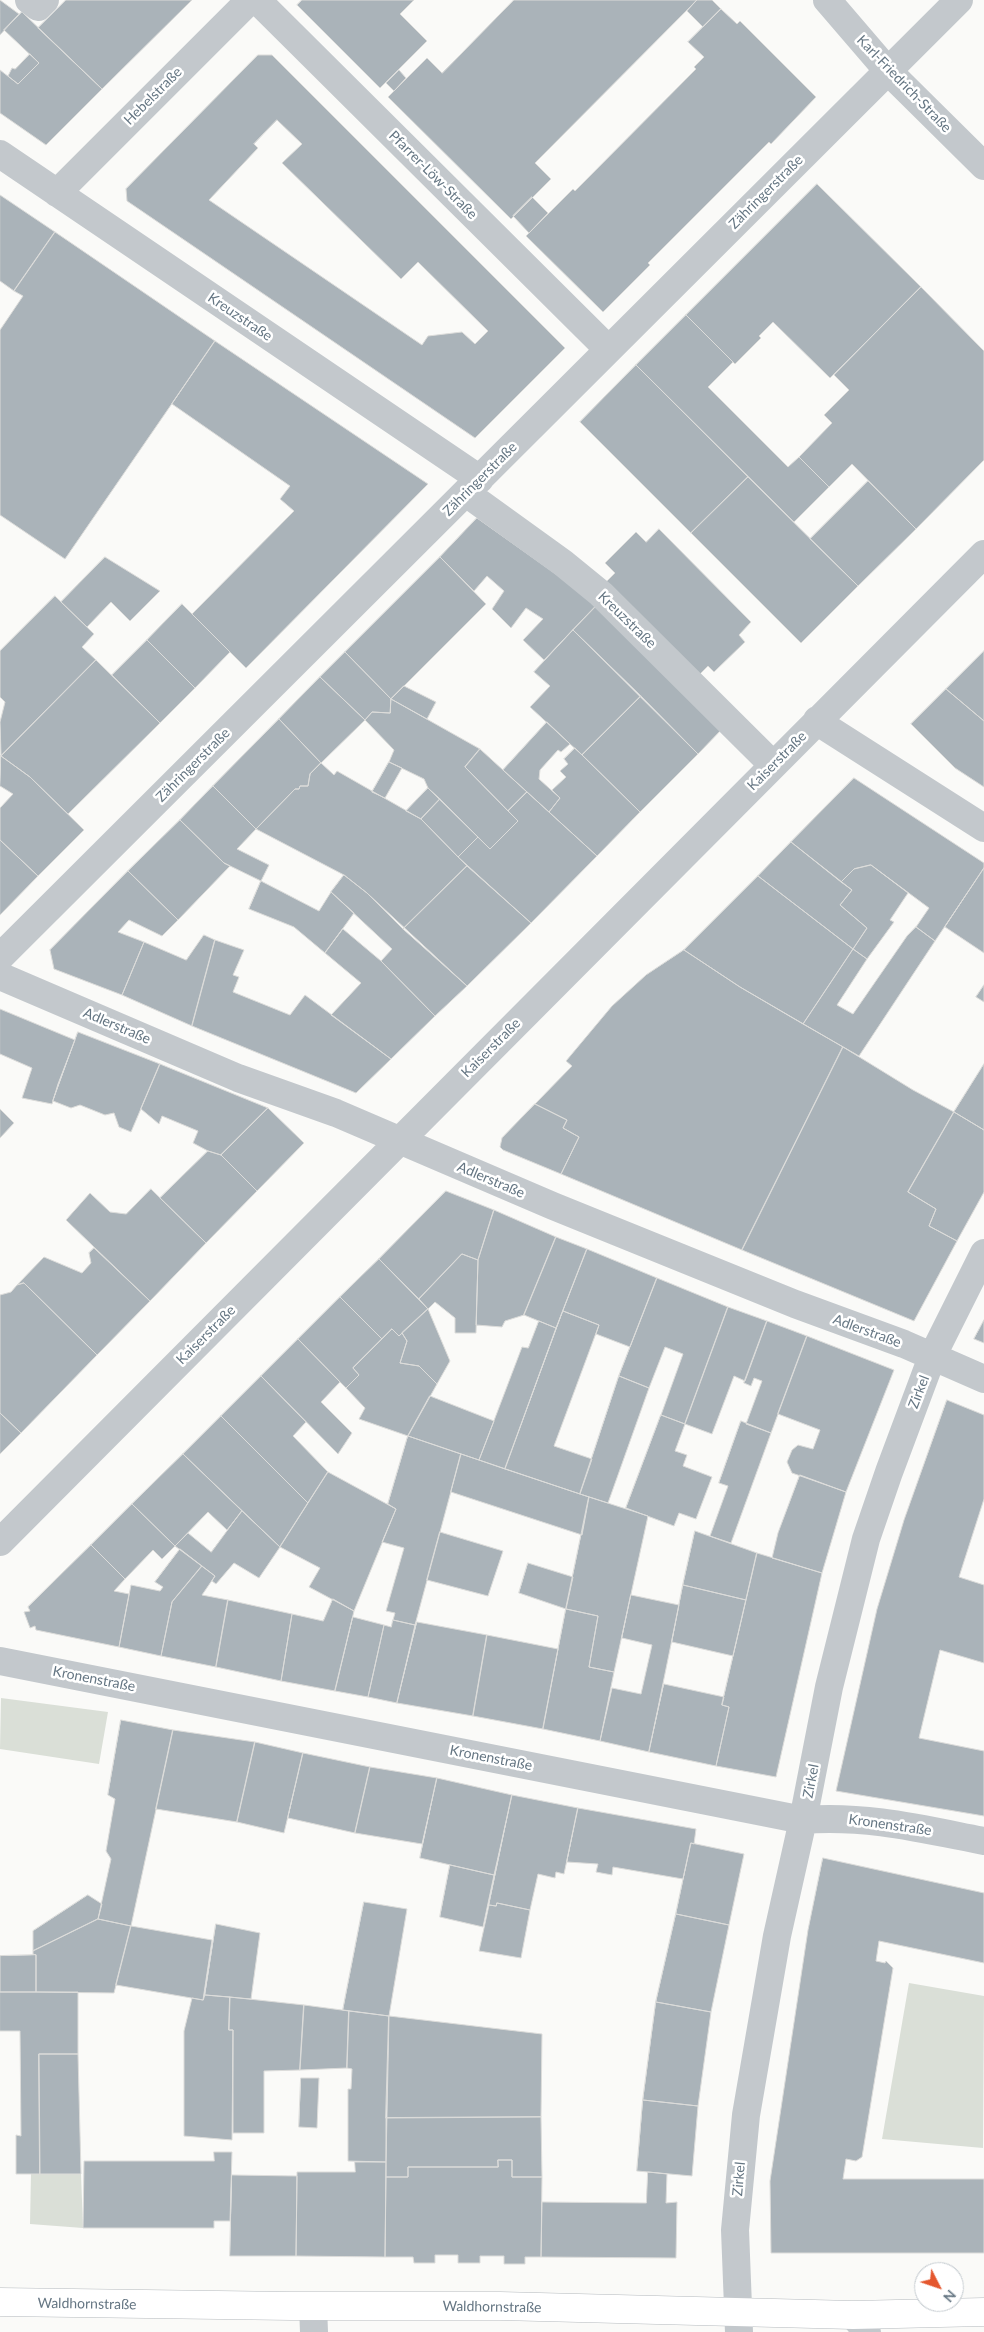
<!DOCTYPE html>
<meta charset="utf-8">
<style>
body{margin:0}
#map{position:relative;width:984px;height:2332px;overflow:hidden;background:#fafaf8;font-family:Lato,sans-serif}
canvas{display:block}
.north{position:absolute;left:914px;top:2262px;width:50px;height:50px;box-sizing:border-box;background:#fff;border:1px solid #c1c8cd;border-radius:50%;rotate:131deg;font-size:14px;font-weight:700;line-height:20px;text-align:center;color:#657683}
.north::after{content:'';display:block;margin:auto;width:18px;height:22px;background:#e4572e;clip-path:polygon(50% 0,100% 100%,50% 72%,0 100%)}
</style>
<div id="map">
<canvas width="984" height="2332"></canvas>
<div class="north">N</div>
</div>
<script>
const ctx = document.querySelector('canvas').getContext('2d');
ctx.lineJoin = 'round';
function fillPath(path, color) {
  ctx.fillStyle = color;
  ctx.fill(path, 'evenodd');
}
function strokePath(path, color, width, dash) {
  ctx.strokeStyle = color;
  ctx.lineWidth = width;
  ctx.lineCap = dash ? 'butt' : 'round';
  ctx.setLineDash(dash || []);
  ctx.stroke(path);
}
function drawText(font, color, halo, rows, align = 'center') {
  ctx.font = font + ' Lato,sans-serif';
  ctx.lineWidth = 5;
  ctx.setLineDash([]);
  ctx.textBaseline = 'middle';
  ctx.strokeStyle = halo;
  ctx.fillStyle = color;
  for (const [text, x, y, turn = 0] of rows) {
    ctx.save();
    ctx.translate(x, y);
    ctx.rotate((+turn || 0) * Math.PI / 180);
    ctx.textAlign = isNaN(turn) ? turn : align;
    if (halo) ctx.strokeText(text, 0, 0);
    ctx.fillText(text, 0, 0);
    ctx.restore();
  }
}
fillPath(new Path2D(`
 M1,1698L108,1712L99,1764L0,1749Z
 M909,1983L984,1996L983,2148L882,2139Z
 M31,2174H81L83,2228L30,2224Z`), '#dadfd7');
const building = new Path2D(`
 M0,0L19,14L0,35Z
 M66,0H192L102,89L38,28Z
 M302,0H414L400,14L427,41L380,88L297,5Z
 M514,0H697L535,163L551,179L511,219L388,97L427,58L442,73Z
 M697,0H712L721,9L703,27L687,11Z
 M721,9L737,24L740,21L816,97L771,144L769,142L648,263L650,265L603,312L526,236L573,189L575,191L696,69L694,67L704,57L688,42Z
 M22,12L102,89L46,145L0,113V70L18,84L39,63L4,30Z
 M30,54L39,63L18,84L8,76L12,68L15,69Z
 M258,55H272L565,348L475,438L127,201L126,189ZM277,120L302,144L282,163L401,279L418,262L488,331L475,344L462,332L428,336L422,345L209,200L258,148L254,144Z
 M399,70L406,78L394,91L386,83Z
 M817,184L921,287L830,378L773,322L759,336L761,338L735,364L686,315Z
 M0,195L55,232L14,291L0,281Z
 M532,197L548,213L529,233L513,216Z
 M55,232L215,341L65,559L0,515V330L23,296L14,291Z
 M921,287L984,351V460L916,529L852,464L829,487L799,457L832,423L824,415L849,390L834,375Z
 M686,315L733,362L708,387L788,467L799,457L829,487L794,522L636,365Z
 M215,341L428,484L246,668L192,614L294,511L280,499L290,486L172,404Z
 M636,365L748,477L691,533L580,422Z
 M748,477L858,586L801,643L691,533Z
 M868,481L916,529L858,586L810,539Z
 M477,518L598,604L544,660L523,640L543,619L526,608L511,628L492,609L504,591L487,576L474,591L440,557Z
 M659,529L751,622L739,635L745,642L714,672L708,666L697,677L604,584L615,573L605,563L636,532L646,542Z
 M105,557L160,591L130,621L111,602L87,627L61,602Z
 M440,557L486,604L391,699L345,652Z
 M55,596L94,634L82,647L96,660L1,756L0,722L5,702L0,697V651Z
 M182,604L230,652L195,688L147,640Z
 M598,604L724,727L698,754L573,630Z
 M573,630L641,696L582,755L530,707L550,686L534,672Z
 M147,640L195,688L160,723L112,675Z
 M984,651V721L946,689Z
 M345,652L391,699L390,713L372,712L365,720L320,677Z
 M96,660L160,723L68,814L30,777L1,756Z
 M320,677L365,720L321,763L279,719Z
 M404,686L436,702L427,719L391,699Z
 M946,689L984,721V787L955,768L911,724Z
 M641,696L698,754L640,812L582,755Z
 M391,699L480,749L465,767L518,821L490,849L428,788L424,779L389,762L394,750L365,720L372,712L390,713Z
 M279,719L321,763L310,774L308,786H300L299,789H295L256,829L213,786Z
 M547,722L570,744L561,752L558,750L540,770L539,779L560,798L549,812L503,770Z
 M575,748L640,812L597,856L549,812L560,798L552,790L566,777L560,771L568,764L564,759Z
 M480,749L527,792L508,811L465,767Z
 M1,756L30,777L84,830L38,876L0,840V808L13,794L0,786Z
 M389,762L402,768L385,798L372,792Z
 M321,763L334,775L337,771L421,819L467,866L403,929L367,893L344,875L256,829L295,789H299L300,786H308L310,774Z
 M854,778L984,863V868L935,941L916,927L929,908L871,865L854,869L841,882L791,842Z
 M213,786L256,829L237,849L269,865L261,881L224,863L180,820Z
 M428,788L440,799L421,819L406,811Z
 M527,792L597,856L531,923L458,857L478,837L490,849L518,821L508,811Z
 M440,799L478,837L458,857L421,819Z
 M180,820L224,863L230,866L178,920L128,871Z
 M0,840L38,876L0,915Z
 M791,842L852,890L840,905L867,928L853,949L758,876Z
 M871,865L908,893L890,920L894,922L867,959L853,949L867,928L840,905L852,890L841,882L854,869Z
 M467,866L531,923L467,986L403,929Z
 M984,868V953L945,927Z
 M128,871L178,920L162,936L129,920L118,932L144,942L122,995L54,969L50,950Z
 M344,875L367,893L467,986L435,1016L381,961L392,949L331,892Z
 M758,876L853,949L803,1024L740,987L684,950Z
 M261,881L319,911L331,892L354,913L325,953L294,927L249,909Z
 M916,927L935,941L859,1056L803,1024L853,949L867,959L837,1005L853,1014L907,936Z
 M343,929L381,961L435,1016L391,1059L331,1015L361,983L325,953Z
 M204,935L215,940L192,1026L122,995L144,942L186,960Z
 M215,940L244,950L233,975L239,977L233,992L290,1015L305,995L391,1059L356,1093L192,1026Z
 M684,950L740,987L843,1047L742,1250L561,1174L579,1137L563,1128L567,1120L535,1104L572,1066L566,1061L612,1006L646,975Z
 M984,985V1002L976,997Z
 M0,1009L75,1040L58,1084L52,1104L22,1098L32,1068L0,1054Z
 M78,1032L160,1064L131,1132L119,1127L114,1113L105,1115L80,1105L71,1108L53,1101Z
 M843,1047L913,1090L954,1112L908,1192L936,1209L929,1226L957,1241L914,1321L742,1250Z
 M160,1064L268,1108L221,1155L208,1151L193,1143L198,1131L162,1116L159,1124L141,1109Z
 M984,1064V1130L954,1112Z
 M535,1104L567,1120L563,1128L579,1137L561,1174L503,1150L500,1147L502,1138Z
 M268,1108L304,1143L257,1191L221,1155Z
 M0,1109L14,1123L0,1138Z
 M954,1112L984,1130V1192L957,1241L929,1226L936,1209L908,1192Z
 M208,1151L221,1155L257,1191L206,1243L160,1198Z
 M151,1189L206,1243L150,1301L66,1220L90,1193L110,1212L126,1214Z
 M446,1191L494,1210L478,1260L462,1254L419,1299L379,1259Z
 M494,1210L556,1237L524,1315L505,1321L502,1327L476,1325L478,1260Z
 M556,1237L587,1249L556,1328L524,1315Z
 M94,1248L150,1301L97,1355L24,1283L17,1285L44,1257L82,1273L91,1263L89,1253Z
 M587,1249L657,1278L630,1347L596,1334L599,1325L563,1311Z
 M462,1254L478,1260L476,1333H455V1318L435,1302L428,1309L419,1299Z
 M379,1259L428,1309L399,1336L392,1329L382,1339L340,1297Z
 M657,1278L728,1307L685,1424L661,1415L683,1354L665,1347L649,1388L619,1376Z
 M24,1283L97,1355L21,1433L0,1413V1295L11,1292L17,1285Z
 M340,1297L382,1339L353,1368L359,1375L346,1388L298,1339Z
 M728,1307L767,1321L745,1381L734,1376L712,1434L685,1424Z
 M428,1309L450,1361L437,1384L419,1366L400,1363L407,1341L402,1333Z
 M563,1311L599,1325L554,1446L592,1459L580,1494L505,1469Z
 M984,1320V1343L974,1339Z
 M539,1321L556,1328L505,1469L479,1460L522,1347L528,1348Z
 M767,1321L807,1336L771,1433L746,1424L762,1381L754,1378L751,1386L744,1383Z
 M392,1329L399,1336L402,1333L407,1341L400,1363L419,1366L437,1384L408,1436L359,1419L365,1408L346,1388L359,1375L353,1368Z
 M807,1336L894,1370L846,1492L792,1473L787,1462L792,1450L798,1445L813,1449L820,1430L778,1414Z
 M298,1339L340,1382L321,1402L352,1433L338,1454L261,1376Z
 M261,1376L306,1422L293,1436L328,1472L308,1503L221,1416Z
 M619,1376L649,1388L608,1503L580,1494Z
 M430,1396L494,1421L479,1460L408,1436Z
 M947,1400L984,1415V1499L959,1577L984,1585V1663L940,1650L919,1738L984,1751V1816L836,1791L877,1609L904,1520Z
 M0,1413L21,1433L0,1454Z
 M661,1415L685,1424L675,1451L687,1455L683,1466L712,1477L696,1519L679,1513L674,1526L626,1508Z
 M221,1416L308,1503L280,1547L183,1454Z
 M741,1421L771,1433L731,1543L710,1536L728,1486L719,1483Z
 M408,1436L461,1454L415,1625L393,1620L395,1613L386,1611L404,1548L382,1542L396,1509L388,1504Z
 M183,1454L242,1511L227,1530L208,1512L175,1546L132,1504Z
 M461,1454L589,1497L582,1535L451,1492Z
 M328,1472L396,1509L354,1611L309,1587L320,1568L280,1547Z
 M800,1475L846,1492L822,1573L772,1558L778,1533Z
 M589,1497L648,1516L614,1672L589,1667L598,1616L566,1609Z
 M132,1504L175,1546L162,1559L153,1550L125,1579L91,1545Z
 M242,1511L280,1547L259,1578L234,1563L216,1584L212,1581L215,1576L175,1546L188,1533L211,1552Z
 M695,1531L757,1553L746,1600L683,1585Z
 M440,1532L503,1551L488,1596L427,1580Z
 M91,1545L125,1579L114,1591L129,1594L119,1647L36,1630L35,1626L30,1628L24,1612L30,1611L28,1607Z
 M180,1549L202,1566L172,1602L161,1656L119,1647L131,1585L160,1591L163,1587L155,1582Z
 M757,1553L822,1573L776,1777L716,1766L729,1707L722,1705Z
 M528,1563L573,1577L566,1609L519,1593Z
 M202,1566L215,1576L202,1595L228,1600L216,1667L161,1656L172,1602Z
 M683,1585L746,1600L733,1656L672,1642Z
 M631,1595L679,1605L649,1752L600,1741L612,1688L641,1694L652,1645L622,1638Z
 M333,1599L354,1611L335,1691L281,1681L292,1614L323,1621Z
 M228,1600L292,1614L281,1681L216,1667Z
 M566,1609L598,1616L589,1667L614,1672L600,1741L543,1729Z
 M353,1617L384,1625L368,1697L335,1691Z
 M393,1620L415,1625L397,1703L368,1697L384,1625L391,1627Z
 M417,1622L487,1635L473,1716L397,1703Z
 M487,1635L558,1649L543,1729L473,1716Z
 M664,1684L724,1697L722,1705L729,1707L716,1766L649,1752Z
 M121,1720L173,1730L131,1926L98,1919L111,1859L106,1851L115,1799L108,1795Z
 M173,1730L255,1742L237,1822L156,1809Z
 M255,1742L303,1753L284,1833L237,1822Z
 M303,1753L370,1767L355,1833L288,1818Z
 M370,1767L437,1778L422,1844L355,1833Z
 M437,1778L512,1795L494,1875L420,1858Z
 M512,1795L578,1808L564,1874L556,1872L555,1878L538,1874L530,1910L497,1903L496,1906L489,1905Z
 M578,1808L696,1829L694,1844L691,1843L683,1879L613,1867L612,1875L596,1872L598,1864L567,1862Z
 M691,1843L744,1854L729,1925L676,1914Z
 M823,1858L984,1893V1963L879,1941L876,1961L885,1963L886,1961L893,1968L862,2157L856,2161L846,2159L843,2179H984V2253H771L770,2181L808,1930Z
 M450,1865L494,1875L483,1927L440,1917Z
 M88,1895L102,1904L98,1919L33,1951V1931Z
 M364,1902L407,1909L389,2016L343,2010Z
 M497,1903L530,1910L521,1958L479,1951L489,1905L496,1906Z
 M676,1914L729,1925L711,2012L656,2002Z
 M98,1919L131,1926L114,1993L36,1992V1955L33,1954V1951Z
 M216,1924L260,1933L251,1999L205,1995Z
 M131,1926L212,1940L203,2000L116,1985Z
 M36,1955V1992H0V1956Z
 M0,1992H78V2054H39L40,2174H16V2135L21,2136L20,2031H0Z
 M205,1995L230,1997L229,2030H233L232,2140L184,2136V2031L192,1998L203,2000Z
 M230,1997L304,2005L300,2070L264,2071V2133H233V2030H229Z
 M656,2002L711,2012L698,2106L643,2100Z
 M304,2005L349,2011L347,2068L300,2070Z
 M349,2011L389,2016L386,2162L348,2161V2089H351L352,2069L347,2068Z
 M389,2016L542,2034L541,2117L386,2118Z
 M39,2054H78L81,2174H40Z
 M301,2078H319L317,2128L299,2127Z
 M643,2100L698,2106L692,2176L637,2171Z
 M541,2117L542,2177H512V2160H498V2167H408V2177H386V2118Z
 M214,2152H232L230,2221H214V2228H83L84,2161H214Z
 M498,2160H512V2177H542L541,2257H525V2264H504V2256H480V2263H458V2255H435V2263H414L413,2257H385L386,2177H408V2167H498Z
 M355,2162H386L385,2257L296,2256L297,2172H355Z
 M648,2172L667,2174L666,2203L677,2202L676,2258L541,2257L542,2202L646,2203Z
 M232,2175L297,2176L296,2256H230Z`);
fillPath(building, '#aab3b9');
strokePath(building, '#dcdcda', 1);
const major = new Path2D(`
 M0,2302L291,2306H500L853,2315L984,2312`);
strokePath(major, '#b5babe', 29);
strokePath(new Path2D(`
 M29,0L38,7L45,0
 M257,0L608,349
 M827,0L888,71L984,166
 M0,154L480,479
 M57,193L250,0
 M466,493L563,563L601,594L773,765
 M817,720L824,726L984,828
 M0,957L959,0
 M0,976L238,1078L336,1113L553,1206L795,1304L904,1344L984,1379
 M0,1542L984,554
 M0,1661L803,1820C867,1815 922,1829 984,1841
 M313,2306L314,2332
 M853,2315L867,2332
 M739,2332L735,2230L746,2115L777,1936L803,1820L829,1687L866,1539L889,1472L932,1357L984,1253`), '#c3c8cc', 28);
strokePath(major, '#fff', 28);
drawText('14px', '#657683', '#fff', [
 ["Karl-Friedrich-Straße",904,84,46],
 ["Hebelstraße",153,96,-45],
 ["Pfarrer-Löw-Straße",433,175,45],
 ["Zähringerstraße",766,192,-45],
 ["Kreuzstraße",240,317,34],
 ["Zähringerstraße",480,479,-45],
 ["Kreuzstraße",627,620,44],
 ["Kaiserstraße",777,761,-45],
 ["Zähringerstraße",193,765,-45],
 ["Adlerstraße",117,1026,23],
 ["Kaiserstraße",491,1048,-45],
 ["Adlerstraße",491,1180,23],
 ["Adlerstraße",867,1331,20],
 ["Kaiserstraße",206,1335,-45],
 ["Zirkel",919,1392,-69],
 ["Kronenstraße",94,1679,11],
 ["Kronenstraße",491,1758,11],
 ["Zirkel",811,1781,-79],
 ["Kronenstraße",890,1825,8],
 ["Zirkel",739,2179,-85],
 ["Waldhornstraße",87,2304,1],
 ["Waldhornstraße",492,2307,1]
]);
</script>
